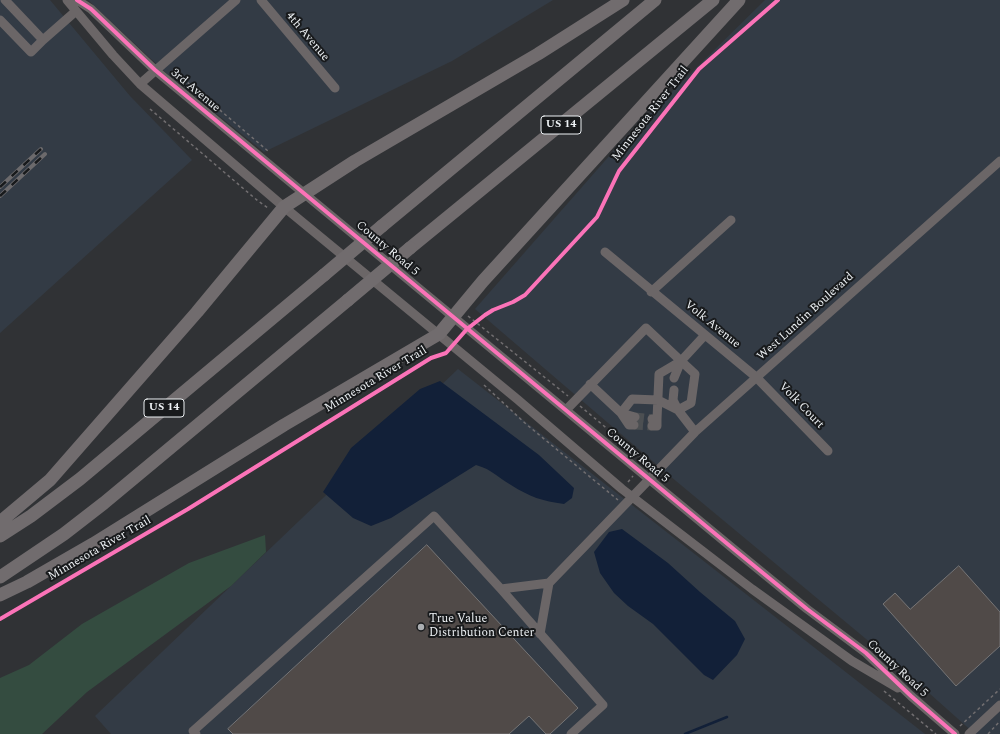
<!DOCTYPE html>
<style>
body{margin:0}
canvas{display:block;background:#303235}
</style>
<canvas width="1000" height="734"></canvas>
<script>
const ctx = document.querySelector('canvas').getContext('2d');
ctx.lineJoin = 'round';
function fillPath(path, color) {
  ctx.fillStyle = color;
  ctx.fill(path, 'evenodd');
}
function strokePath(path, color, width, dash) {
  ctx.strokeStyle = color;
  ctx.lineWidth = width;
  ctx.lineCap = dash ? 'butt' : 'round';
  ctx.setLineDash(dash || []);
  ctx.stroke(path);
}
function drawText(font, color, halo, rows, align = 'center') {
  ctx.font = font + ' Spectral,serif';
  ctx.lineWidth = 4;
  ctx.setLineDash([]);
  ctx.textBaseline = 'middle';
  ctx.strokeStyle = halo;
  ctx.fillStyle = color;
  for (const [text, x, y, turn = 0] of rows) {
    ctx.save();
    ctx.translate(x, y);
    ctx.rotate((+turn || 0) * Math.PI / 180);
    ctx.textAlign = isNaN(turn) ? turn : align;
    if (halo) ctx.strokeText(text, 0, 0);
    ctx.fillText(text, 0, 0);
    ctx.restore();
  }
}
fillPath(new Path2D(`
 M0,0H50L130,96L192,160L0,333Z
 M88,0H553L452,61L264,152L166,73Z
 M765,0H1000V734H975L901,668L670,476L475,309L625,138Z
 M458,369L925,734H111L95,716Z`), '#333b45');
fillPath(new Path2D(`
 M265,535L266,552L231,586L87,692L42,734H0V678L29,665L82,624L189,563Z`), '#344c40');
fillPath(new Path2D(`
 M440,381L539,455L574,488L572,498L564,504C542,501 530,497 511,485C497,477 493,470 476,465L391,518L371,526L353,518L323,492L351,448L420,389Z
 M622,529L668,563L700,592L735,621L745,639L737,655L713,680L704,675L653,624L628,606L614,593L600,573L594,552L609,532Z`), '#122038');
strokePath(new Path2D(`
 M685,734L727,717`), '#122038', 2.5);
const building = new Path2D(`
 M427,545L578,708L550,734H546L529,716L509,734H233L228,729Z
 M959,566L1000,612V646L956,686L883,604L895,593L910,609Z`);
fillPath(building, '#504a48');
strokePath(building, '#767576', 1);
strokePath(new Path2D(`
 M635,417L652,419
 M634,425L652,426`), '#4c4f52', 9, [9, 4.5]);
strokePath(new Path2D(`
 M174,71L268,151
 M150,109L258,201L268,208
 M468,316L568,396
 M484,385L526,424L618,500
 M580,406L646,461L645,463
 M628,482L633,476
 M884,691L936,734
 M960,726L1000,689
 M988,734L1000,721`), '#716e70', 1.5, [3, 3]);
strokePath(new Path2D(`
 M67,0L113,55L140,84L284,207L517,399L622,489L752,589L852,661L898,688
 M77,0L91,9L155,70L736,551L807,609L866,653L911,696L955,734
 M261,0L335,88
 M0,20L31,52L43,40L5,0
 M43,40L76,11
 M140,84L236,0
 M605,252L756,377L828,451
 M651,292L731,220
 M681,361L695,374L691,403L678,410L695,432
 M590,384L621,413L635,417
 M566,410L646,328L681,361L705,335
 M652,419H657L659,374L681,361L674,378
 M634,425H629L621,413L632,399L658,400L678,410L673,400L674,390
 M652,426H657V419
 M501,589L549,583L695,432L1000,161
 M540,634L549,583
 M196,734L193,731L434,516L501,589L603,705L571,734
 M969,734L1000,705`), '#6b6667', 9);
strokePath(new Path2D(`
 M382,226L655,0
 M410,248L713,0
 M0,522L50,480L197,312L284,207L355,161L538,54L623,0
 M0,536L31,516L80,479L324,275
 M0,577L64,534L104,503L348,300
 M0,595L27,582L93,544L284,425L439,334L483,281L739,0`), '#716c6e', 13);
const rail = new Path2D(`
 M0,187L41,149
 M0,196L45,154`);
strokePath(rail, '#6c6a6c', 4);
strokePath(rail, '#181a1c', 2.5, [8]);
strokePath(new Path2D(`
 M324,275L382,226
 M348,300L410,248`), '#716c6e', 13);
strokePath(new Path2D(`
 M77,0L91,9L155,70L736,551L807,609L866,653L911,696L955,734
 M0,619L188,509L431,358L446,353L467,329L485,315L493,310L513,302L525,295L597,217L619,171L699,69L778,0`), '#fb73b8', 4);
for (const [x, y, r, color] of [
 [421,627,4,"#abaeb1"]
]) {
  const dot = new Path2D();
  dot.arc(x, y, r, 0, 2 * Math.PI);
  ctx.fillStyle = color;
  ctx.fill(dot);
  strokePath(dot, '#181a1c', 1.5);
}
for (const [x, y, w] of [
 [561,125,40],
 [164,408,40]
]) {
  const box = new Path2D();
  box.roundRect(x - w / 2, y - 9, w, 18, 3);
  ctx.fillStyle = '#181a1c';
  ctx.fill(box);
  strokePath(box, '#edf1f4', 1);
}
drawText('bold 11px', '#edf1f4', null, [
 ["US 14",561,125],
 ["US 14",164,408]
]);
drawText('12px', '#edf1f4', '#181a1c', [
 ["4th Avenue",307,37,50],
 ["3rd Avenue",195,91,40],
 ["Minnesota River Trail",651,114,-52],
 ["County Road 5",387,249,40],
 ["West Lundin Boulevard",806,317,-42],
 ["Volk Avenue",712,325,39],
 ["Minnesota River Trail",376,380,-31],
 ["Volk Court",801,406,46],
 ["County Road 5",637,456,40],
 ["Minnesota River Trail",100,549,-30],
 ["County Road 5",897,669,43]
]);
drawText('12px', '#edf1f4', '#181a1c', [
 ["True Value",429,620],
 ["Distribution Center",429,634]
], 'left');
</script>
